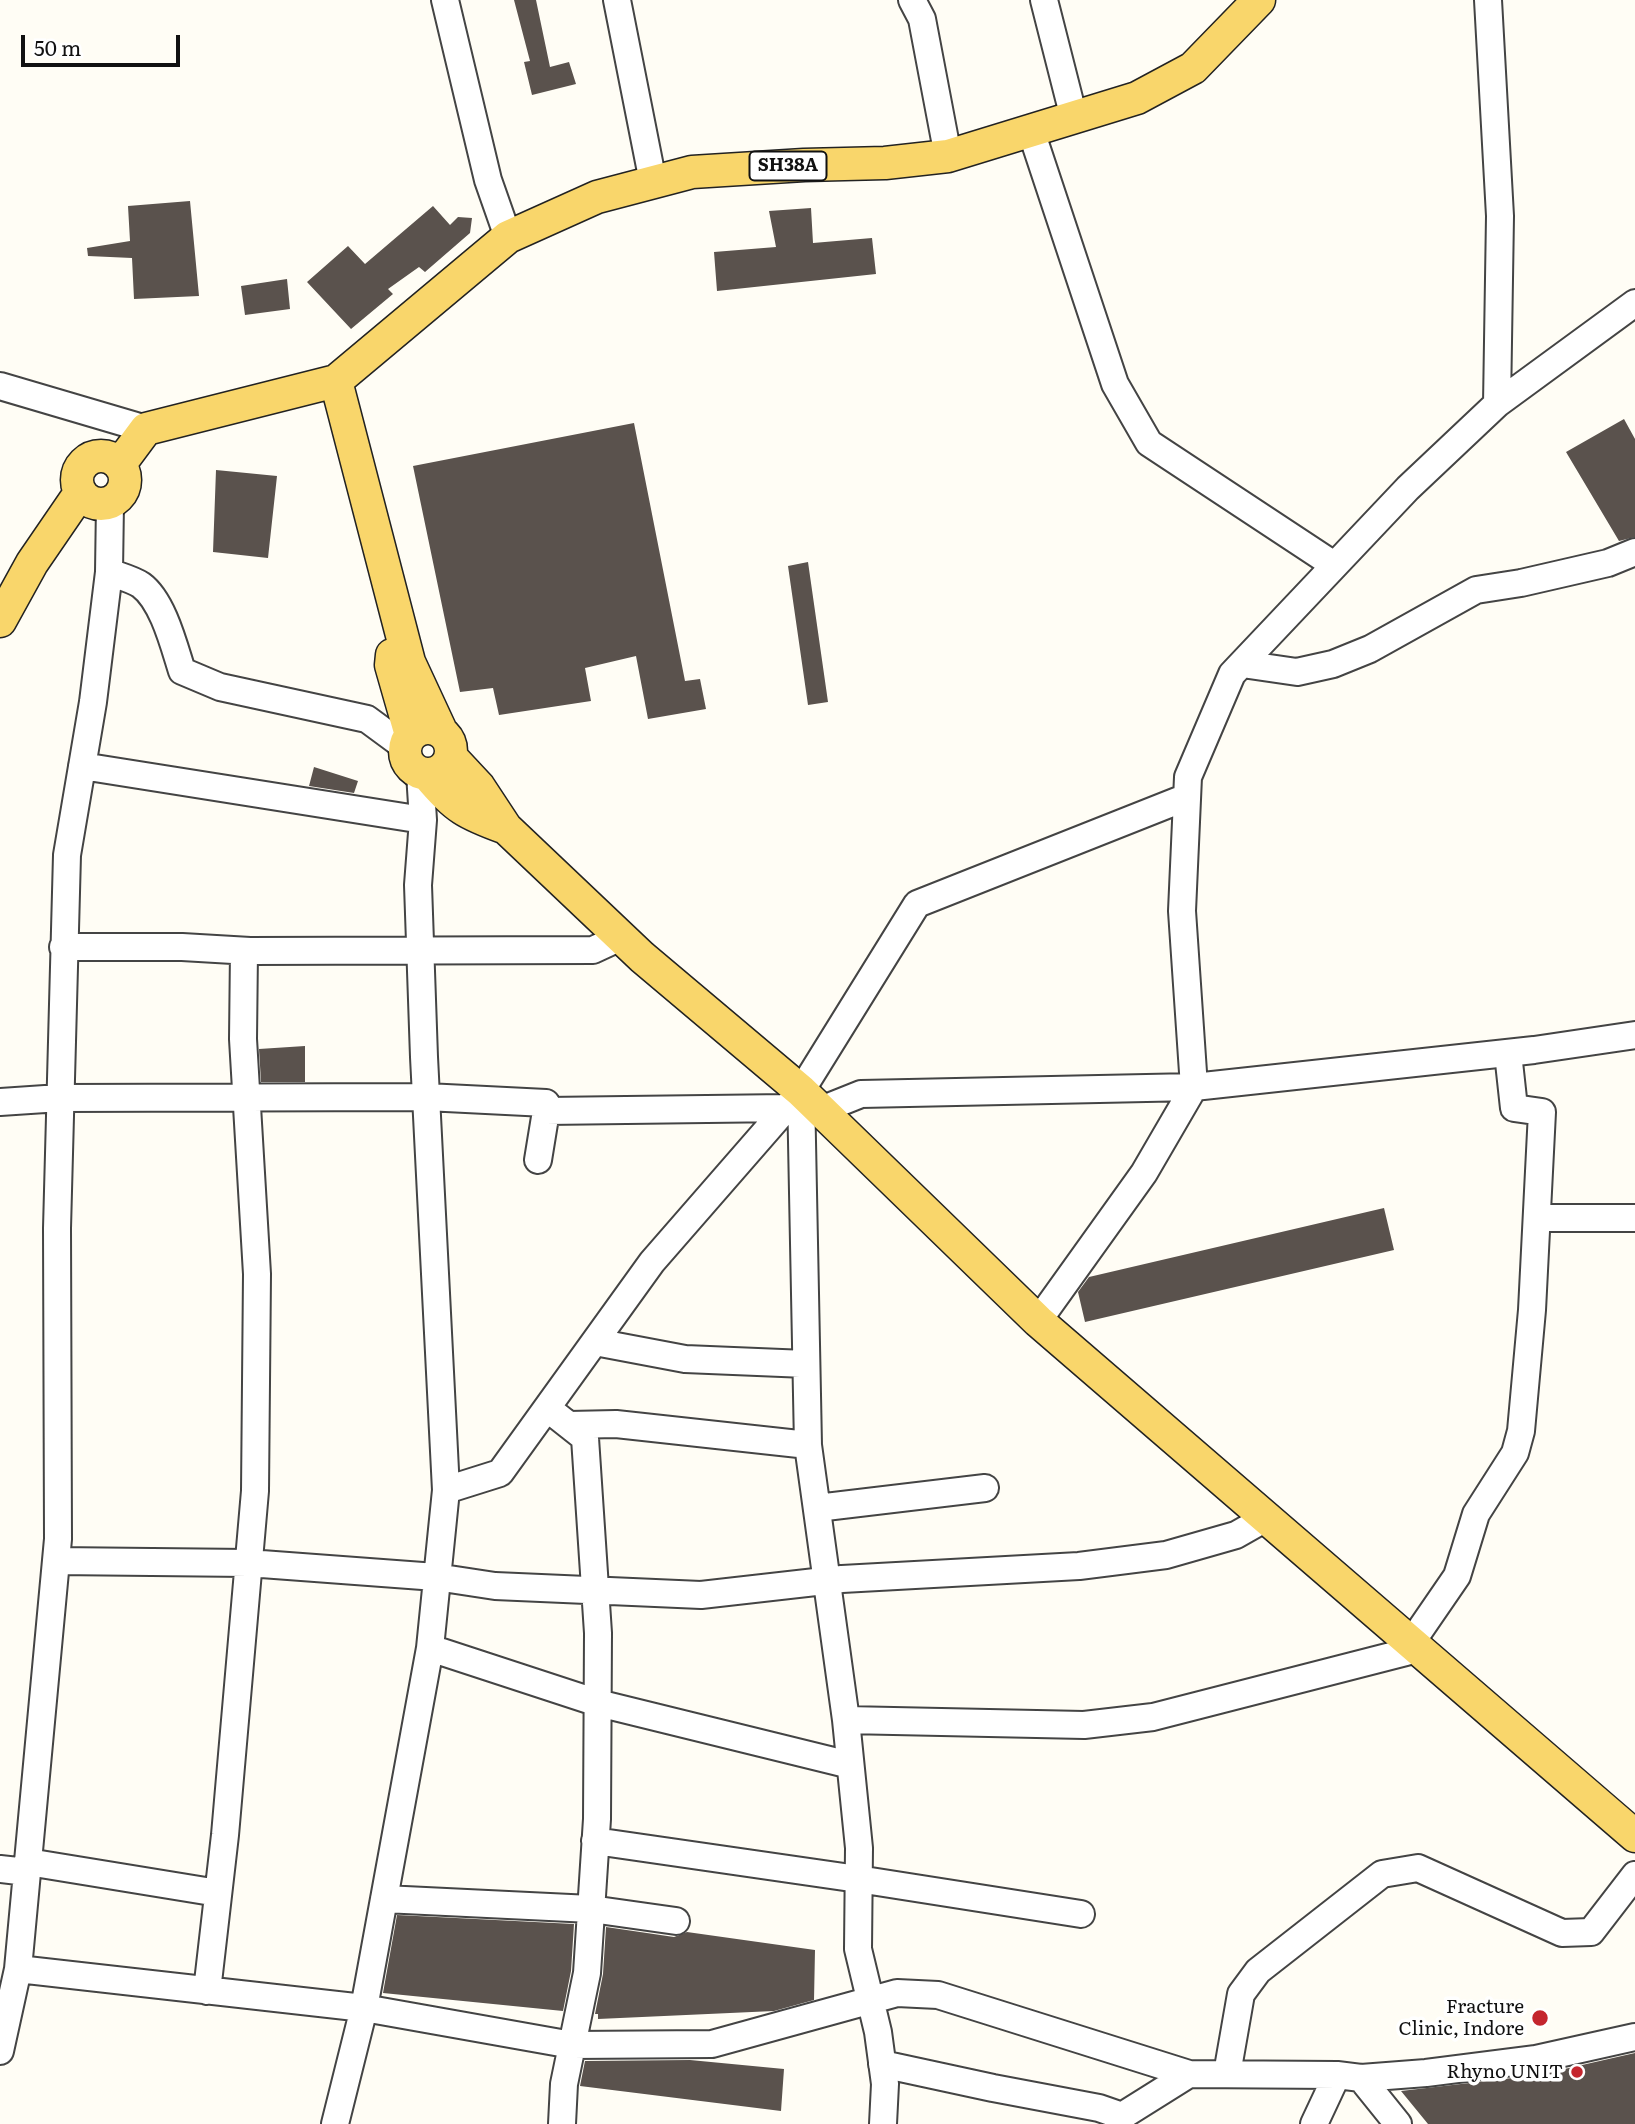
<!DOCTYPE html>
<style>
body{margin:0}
#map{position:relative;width:1635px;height:2124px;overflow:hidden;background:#fffdf5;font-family:Literata,serif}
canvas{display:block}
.scale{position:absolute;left:21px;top:35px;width:159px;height:32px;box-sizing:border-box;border:4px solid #111;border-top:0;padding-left:9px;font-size:21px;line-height:24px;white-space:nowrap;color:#111;-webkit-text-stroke:5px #fff;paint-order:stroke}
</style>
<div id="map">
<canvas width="1635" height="2124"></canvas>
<div class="scale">50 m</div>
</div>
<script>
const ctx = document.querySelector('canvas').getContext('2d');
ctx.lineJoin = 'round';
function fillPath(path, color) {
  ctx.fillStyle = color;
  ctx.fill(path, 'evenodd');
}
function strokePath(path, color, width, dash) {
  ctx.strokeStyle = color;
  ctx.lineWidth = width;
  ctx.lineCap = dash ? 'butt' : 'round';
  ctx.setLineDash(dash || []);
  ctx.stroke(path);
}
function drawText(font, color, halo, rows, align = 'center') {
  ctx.font = font + ' Literata,serif';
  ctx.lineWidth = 7;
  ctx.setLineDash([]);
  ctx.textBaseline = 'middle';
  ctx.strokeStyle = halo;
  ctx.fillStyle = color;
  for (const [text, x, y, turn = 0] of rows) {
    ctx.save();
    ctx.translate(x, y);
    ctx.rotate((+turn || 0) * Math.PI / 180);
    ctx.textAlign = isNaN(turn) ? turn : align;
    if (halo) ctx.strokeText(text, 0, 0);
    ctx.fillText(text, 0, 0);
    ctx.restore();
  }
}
fillPath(new Path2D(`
 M514,0H536L550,67L569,62L576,84L532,95L524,62L530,61Z
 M190,201L199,296L134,299L132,258L88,256L87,248L130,241L128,206Z
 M433,206L450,225L458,217L472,218L470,233L425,272L419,267L388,289L393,294L351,329L307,282L348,246L365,264Z
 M811,208L813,243L872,238L876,274L717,291L714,252L776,247L769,211Z
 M287,279L290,309L245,315L241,286Z
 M1624,419L1635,439V537L1619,541L1566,452Z
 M634,423L685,681L700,679L706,709L648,719L636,656L585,668L591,701L499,715L493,688L460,692L413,466Z
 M216,470L277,476L268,558L213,552Z
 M808,562L828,702L808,705L788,566Z
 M314,767L358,781L354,793L309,786Z
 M305,1046V1082H261L259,1049Z
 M1384,1208L1394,1250L1085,1322L1078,1292L1089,1277Z
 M397,1915L574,1924L571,1971L563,2011L383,1993Z
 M606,1927L674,1937L687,1932L815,1950L814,2000L774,2011L598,2019V2014H595L603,1974Z
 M1635,2053V2124H1428L1401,2091L1538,2075Z
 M690,2060L784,2069L781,2111L580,2086L585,2061Z`), '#5a524d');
const minor = new Path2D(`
 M445,0L488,180L508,237
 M617,0L653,182
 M912,0L922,19L948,156
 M1044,0L1074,118
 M1488,0L1500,216L1497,404
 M1031,131L1115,384L1149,443L1334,565
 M0,386L146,429
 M109,572C119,576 132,579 141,585C163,601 174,646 182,671L220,687L367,719L405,747
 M1242,664L1297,672L1333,664L1370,649L1476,590L1521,583L1608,563L1635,552
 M82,766L423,820
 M420,773L423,820L418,885L424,1057L446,1490
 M63,947H182L250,951L593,950L621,937
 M801,1091L808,1445L846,1720L859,1848L858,1949L878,2032L885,2084L883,2124
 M0,1102L60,1098L426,1097L546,1103
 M821,1110L861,1094L1194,1087L1534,1050L1635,1035
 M538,1160L546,1111L787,1108
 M1537,1218H1635
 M1038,1321L1144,1173L1194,1087L1182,911L1188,777L1232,674L1408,488L1497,404L1635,303
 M595,1342L685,1359L806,1364
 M547,1408L585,1438L598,1633L597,1819L587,1973L564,2084L562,2124
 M569,1425L616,1424L808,1445
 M817,1508L985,1488
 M56,1561L248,1563L436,1577L495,1586L701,1595L842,1579L1079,1566L1166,1555L1236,1535L1266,1518
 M1411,1643L1457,1576L1476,1514L1515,1453L1521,1431L1532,1310L1542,1112L1514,1108L1508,1053
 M430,1648L598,1703L850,1765
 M846,1720L1084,1725L1153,1717L1418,1649
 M595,1841L858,1879L1081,1914
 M28,1862L218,1893
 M0,1869L27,1872
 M384,1899L591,1909L676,1921
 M18,1969L364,2008L572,2045L712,2044L897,1993L938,1995L1189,2074L1337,2075L1361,2078L1426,2073L1536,2059L1635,2037
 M207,1991L225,1835L255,1491L257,1274L243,1039L244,951
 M0,2051L18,1969L58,1539L57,1228L67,855L93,702L109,572L110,503
 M882,2064L993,2088L1099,2108L1122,2116L1189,2074
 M1227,2074L1241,1994L1258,1971L1382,1874L1418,1868L1562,1933L1591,1932L1635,1875
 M1361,2078L1398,2124
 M335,2124L364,2008L430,1648L446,1490L500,1473L652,1262L801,1091L917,904L1187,797
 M1314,2124L1337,2075`);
const major = new Path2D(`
 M336,381L409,662L441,731
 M77 480a24 24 0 1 1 48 0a24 24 0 1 1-48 0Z
 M120,464L146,429L336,381L508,237L597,197L692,172L804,165L885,163L948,156L1137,98L1193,68L1259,0
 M0,621L32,563L80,493
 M392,655L391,665L411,735
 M405 751a23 23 0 1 1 46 0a23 23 0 1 1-46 0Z
 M451,757L479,787L506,828L642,957L801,1091L1038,1321L1635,1836
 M428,775C455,808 467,814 506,828`);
strokePath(minor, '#444', 30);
strokePath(major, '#222', 35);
strokePath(minor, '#fff', 26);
strokePath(major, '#f9d66b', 32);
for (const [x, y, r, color] of [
 [1540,2018,9,"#c4262e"],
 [1577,2072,7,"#c4262e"]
]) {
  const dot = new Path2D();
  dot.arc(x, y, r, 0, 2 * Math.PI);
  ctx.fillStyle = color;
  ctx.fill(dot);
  strokePath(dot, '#fff', 2.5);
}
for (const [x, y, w] of [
 [788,166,77]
]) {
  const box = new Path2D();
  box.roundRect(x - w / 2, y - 14.5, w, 29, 5);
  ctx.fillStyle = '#fff';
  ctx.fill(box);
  strokePath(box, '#111', 2);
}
drawText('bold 18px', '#111', null, [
 ["SH38A",788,166]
]);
drawText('19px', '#111', '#fff', [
 ["Fracture",1524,2007],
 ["Clinic, Indore",1524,2029],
 ["Rhyno UNIT",1563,2072]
], 'right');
</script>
